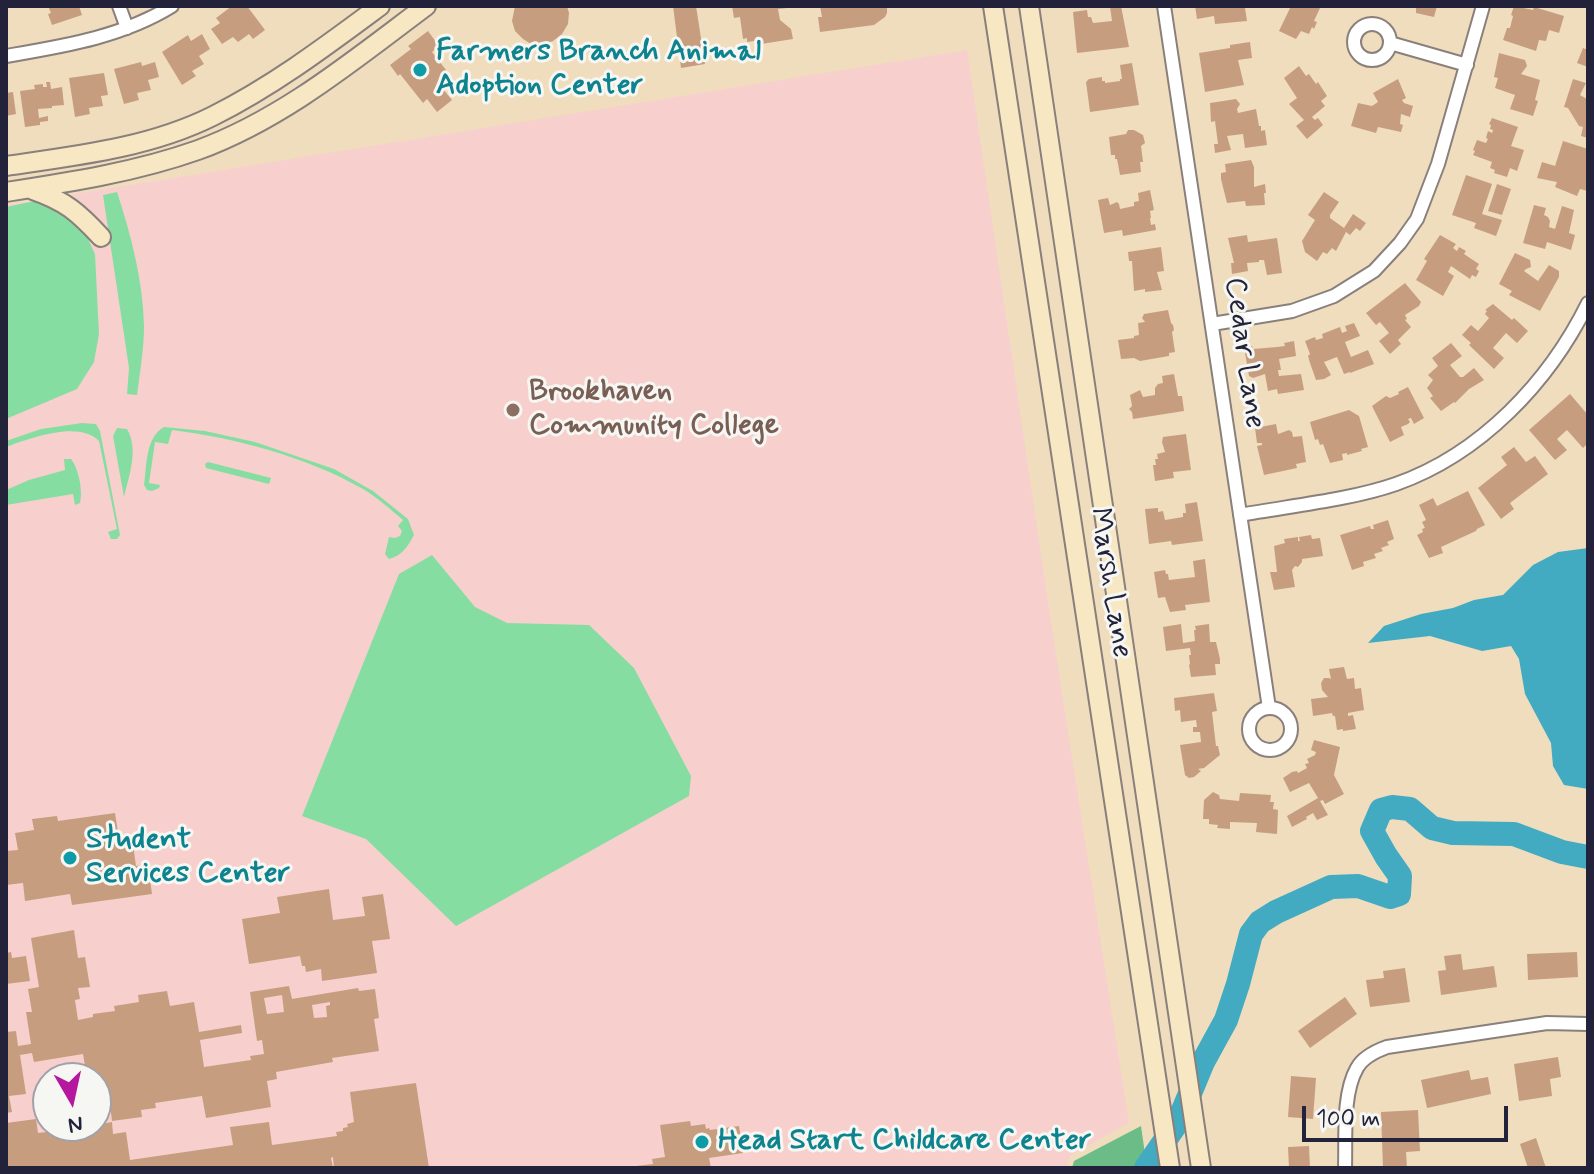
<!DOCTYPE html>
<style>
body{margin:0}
#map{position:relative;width:1594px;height:1174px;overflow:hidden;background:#f0ddbe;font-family:Mynerve,sans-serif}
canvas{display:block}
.frame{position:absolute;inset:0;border:8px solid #22223b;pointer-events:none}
.north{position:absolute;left:32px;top:1062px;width:80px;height:80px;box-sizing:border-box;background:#f6f6f2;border:2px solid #a1a1a9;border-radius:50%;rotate:171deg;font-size:22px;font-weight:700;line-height:32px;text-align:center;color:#22223b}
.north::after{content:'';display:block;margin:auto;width:28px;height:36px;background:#b5179e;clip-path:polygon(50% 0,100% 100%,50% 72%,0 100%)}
.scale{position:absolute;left:1302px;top:1106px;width:206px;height:36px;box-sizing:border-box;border:4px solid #22223b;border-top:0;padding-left:10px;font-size:24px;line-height:28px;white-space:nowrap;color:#22223b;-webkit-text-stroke:6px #f6f6f2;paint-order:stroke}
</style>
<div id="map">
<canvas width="1594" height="1174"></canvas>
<div class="frame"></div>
<div class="north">N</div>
<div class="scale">100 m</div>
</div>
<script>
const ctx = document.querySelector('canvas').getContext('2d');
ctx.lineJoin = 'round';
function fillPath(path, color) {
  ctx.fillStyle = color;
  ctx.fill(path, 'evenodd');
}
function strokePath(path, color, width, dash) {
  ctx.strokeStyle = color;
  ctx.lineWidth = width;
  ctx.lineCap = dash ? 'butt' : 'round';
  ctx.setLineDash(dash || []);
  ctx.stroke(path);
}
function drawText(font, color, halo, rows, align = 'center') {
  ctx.font = font + ' Mynerve,sans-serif';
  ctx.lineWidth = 6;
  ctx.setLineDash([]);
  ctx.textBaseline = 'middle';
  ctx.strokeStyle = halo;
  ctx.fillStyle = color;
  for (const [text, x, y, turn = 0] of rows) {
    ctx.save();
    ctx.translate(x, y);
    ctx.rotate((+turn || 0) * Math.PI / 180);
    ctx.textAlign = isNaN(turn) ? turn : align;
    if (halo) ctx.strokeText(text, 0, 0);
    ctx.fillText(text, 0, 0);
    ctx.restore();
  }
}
fillPath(new Path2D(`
 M967,50L1050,616L1129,1123L1070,1156L1066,1168H6V205ZM48,1078H96V1126H48Z`), '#f7d0cd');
fillPath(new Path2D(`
 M117,192C131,235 143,280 144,326C144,349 140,372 137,395L127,394L129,368L103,195Z
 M35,201L76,213L95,254L99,334L94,362L77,389L6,419V207Z
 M82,423L96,424L100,431L120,535L117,539H111L108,532L117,529L99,441C79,420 30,438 6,447V441L41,429Z
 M164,427L205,431L255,442L334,469L373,491L408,519L414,535C408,546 402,556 389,559L385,554L389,537L395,538L400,536L402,531L398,526L403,520C390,509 377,497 363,489C307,457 236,438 172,430L168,444L155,442L149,483L160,485L159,488L152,491L147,490L144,485C147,465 145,438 164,427Z
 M117,428L127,429C139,449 129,476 124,497L113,436Z
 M64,459H71C79,469 83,491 80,503L75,505L73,494L6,505V490L29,480L65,470Z
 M208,462L271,478L269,484L206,468L205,464Z
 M432,555L475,607L507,623L589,625L634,668L691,776L689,796L456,926L366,839L302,816L399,574Z`), '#86dda2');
fillPath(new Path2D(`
 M1141,1126L1147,1168H1072L1074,1161Z`), '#6cbc88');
fillPath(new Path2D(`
 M1588,548V789L1564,785L1553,766L1551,743L1525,694L1519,659L1511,646L1482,651L1430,636L1368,643L1384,626L1421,614L1453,608L1474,600L1503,595L1533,565L1558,552Z`), '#42abc1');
strokePath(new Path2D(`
 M1146,1168L1179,1120L1203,1062L1226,1020L1238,984L1251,934L1260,922L1276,912L1331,887L1358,886L1390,897L1399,894L1400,876L1386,856L1372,831L1381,810L1392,807L1410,809L1432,828L1453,833L1514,834L1562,852L1588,857`), '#42abc1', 24);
fillPath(new Path2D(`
 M48,6H79L82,15L52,25L48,14L51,13Z
 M232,6H247L265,30L253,39L249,34L238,42L233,37L222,44L211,29L220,23L216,18Z
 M515,6H567L569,13L568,24L562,34L553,41L542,45L531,44L523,39L515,31L512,21Z
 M673,6H696L705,64L681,68Z
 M732,6H787V8L778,9L780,20L791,29L793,39L755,45L754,41L747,42V38L743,39L740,17L734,18Z
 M820,6H887V13L885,17L874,25L820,32L818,17H822Z
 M1121,6L1129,47L1077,53L1073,12L1087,10L1088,17H1091L1093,23L1112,21L1110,7Z
 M1195,6L1245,8L1247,21L1215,24L1214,16L1197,19Z
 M1291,6H1321L1314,21L1317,22L1314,29L1312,27L1309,34L1301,31L1296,39L1279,31Z
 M1416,6H1437L1434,17L1416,13Z
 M1514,6L1533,10L1534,7L1564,16L1559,33L1549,30L1546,41L1539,40L1536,51L1503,40L1507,28H1510L1513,16L1511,15Z
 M428,31L439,46L432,52L453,79L442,88L452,100L437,112L427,99L423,103L400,74L398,76L390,65L411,49L408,46Z
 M202,34L210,49L199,56L204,64L192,71L196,76L182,85L162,52L188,35L191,41Z
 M1250,42L1252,58L1238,60L1244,85L1205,92L1199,53L1230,48V45Z
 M1583,48L1588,50V67L1577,63Z
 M1499,53L1525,60L1527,66L1521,74L1540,80L1535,100L1538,101L1533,116L1510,109L1515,95L1495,88L1498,78L1494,77Z
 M141,62L142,66L155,62L159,77L148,80L151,90L137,93L139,100L124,104L114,69Z
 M1132,63L1139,105L1090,112L1086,82L1089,79L1102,77V81H1105V83L1120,81V79H1122L1120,65Z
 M1299,66L1306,76L1309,74L1316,84L1318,82L1327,96L1321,101L1325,106L1312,117L1315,120L1318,118L1323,125L1307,139L1296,126L1304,120L1289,104L1297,98L1284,78Z
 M104,73L108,95L101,96L103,106L89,108L90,114L75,117L69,78Z
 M1398,79L1406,98L1402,100L1404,103L1413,106L1410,117L1401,114L1400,124L1403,125L1401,132L1378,127L1376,133L1351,126L1358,103L1372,106L1378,102L1373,93Z
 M1573,79L1586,83L1580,95L1587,99L1586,103H1588V138L1581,136L1583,127L1579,126L1568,108L1564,107Z
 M46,82H50L51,89L62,87L64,105L52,106V108L38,109L39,118L48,116V121L40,122V125L25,127L20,91L35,89L34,85L43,84V87H47Z
 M13,92L16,114L6,116V93Z
 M1236,99L1240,104L1237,109L1238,113L1256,109L1259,126H1261V131L1265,130L1267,145L1245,148L1243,134L1227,136L1231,150L1215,153L1214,144H1218L1215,121L1211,122L1210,103Z
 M1492,118L1518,127L1511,146L1524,150L1517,171L1510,168L1507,177L1494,173L1495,170L1490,168L1492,162L1473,155L1475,151L1473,150L1477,140L1486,143L1488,139L1486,138L1488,131L1492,133L1493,130L1490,129L1491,125L1489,124Z
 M1128,130H1134L1143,135L1145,143L1141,146L1143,162H1140L1141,172L1120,175L1117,159H1115V155H1111L1109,137L1126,134Z
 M1563,141L1588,149V191L1580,189L1577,196L1555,187L1557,182L1537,178L1542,162L1555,166Z
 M1251,160L1254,167V187L1265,184L1266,193H1264L1265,205L1246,206L1245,201L1227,203L1221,179V173L1226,172L1225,164Z
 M1466,175L1492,184L1482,214L1502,220L1496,236L1474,228L1476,223L1452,215Z
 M1497,184L1511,189L1502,215L1488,211Z
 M1150,190L1154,210L1150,211L1151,218H1150L1151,225L1155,224L1156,230L1123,236L1122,230L1104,233L1098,200L1108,198L1110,205L1117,202L1119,204L1120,209L1134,206V202L1139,201L1138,193Z
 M1324,192L1339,202L1330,215V218L1344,228L1353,214L1366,223L1360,231L1356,228L1350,235L1346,232L1336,251L1332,248L1327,254L1323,252L1317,261L1305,252L1302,241L1315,220L1308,215Z
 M1534,205L1546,208L1544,215L1548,217L1550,221L1549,227L1555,229L1562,206L1574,210L1569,233L1575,235L1571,250L1547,242L1545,249L1523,243Z
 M1247,235L1248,242L1277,238L1282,273L1267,275L1264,260H1259V262L1247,263L1248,271L1232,274L1231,263H1234L1228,238Z
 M1440,235L1456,244L1453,248L1457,251L1459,247L1466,251L1464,254L1479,264L1476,269L1479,271L1476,277L1472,275L1470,279L1451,266L1448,272L1454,276L1443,296L1416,280L1427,261L1424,259Z
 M1161,247L1164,271L1157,272L1162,290L1145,292V289L1134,291L1132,261H1129L1128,252Z
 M1515,253L1530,260L1531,267L1526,269L1524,271L1538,281L1549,265L1559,271V277L1540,311L1509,295L1512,291L1499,284Z
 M1405,283L1421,302L1419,306L1405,315L1407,319L1405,320L1411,327L1398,340L1401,344L1390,354L1379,341L1389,333L1380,322L1376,325L1366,313Z
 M1493,304L1512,320L1514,318L1528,331L1517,343L1506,333L1493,348L1504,358L1494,369L1469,345L1471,343L1462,335L1471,325L1478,331L1489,318L1485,314L1487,311L1485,310Z
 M1168,310L1171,323L1173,325L1174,330L1172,332L1175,352L1169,353V356L1140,361L1134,358L1121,359L1118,340L1134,338V336L1139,335L1138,323L1145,322L1142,318L1144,314Z
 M1354,323L1360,336L1345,342L1351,357L1368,350L1374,364L1350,373V372L1344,374L1337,357L1324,362L1331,375L1324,379L1316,380L1310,363L1308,356L1310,354L1305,341L1315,337L1316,340L1323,338L1322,334L1340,327L1342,333L1347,331L1345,326Z
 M1294,341L1296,356L1279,359L1281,370H1278L1279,376L1301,374L1304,390L1278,394L1277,389L1268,391L1265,374L1253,378L1249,376L1244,347L1252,346L1253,349L1277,347L1285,346L1284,343Z
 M1451,343L1462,356L1450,365L1460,377H1463L1474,368L1484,380L1469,389L1455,403L1454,402L1441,411L1430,398L1433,396L1427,388L1433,380L1428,375L1438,366L1432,358Z
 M1174,374L1178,396H1182L1184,411L1133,419L1132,412L1129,409L1132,406L1130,395L1140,390L1143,397L1155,395V388L1158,384L1163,383L1162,376Z
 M1408,387L1424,418L1414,424L1411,418L1408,419L1410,422L1408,424L1401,427L1404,435L1390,442L1372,406L1386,396L1390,398L1399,394L1398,392Z
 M1570,394L1588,415V443L1583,448L1567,430L1557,439L1567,450L1555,460L1529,430Z
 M1349,410L1359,416L1368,447L1361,449L1362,451L1347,455V453L1342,454L1343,460L1330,463L1323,444L1320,445L1318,439L1315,440L1310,422Z
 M1276,424L1278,434L1289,430L1292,432L1293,437L1302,436L1306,462L1296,464L1297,468L1264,475L1257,446L1262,445V443H1257L1255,428Z
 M1186,434L1191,470L1173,472L1174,478L1155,481L1153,465H1156L1155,459H1158L1157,454L1165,452L1162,442L1163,437Z
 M1514,447L1526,462L1535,456L1548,474L1510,503L1514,509L1501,519L1478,488L1507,465L1501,457Z
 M1468,491L1485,525L1477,529L1476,531L1441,547L1443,553L1429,558L1417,535L1423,532L1422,529L1425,528L1422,522L1426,520L1419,505L1433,498L1437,506Z
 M1197,502L1203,541L1172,545L1171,541L1149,544L1145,509L1158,508V512L1163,511L1165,520L1183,517V513H1186L1185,504Z
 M1388,520L1394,539L1387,542L1389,545L1381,548L1383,551L1374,554L1376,558L1363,562L1364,566L1352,570L1340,535L1370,526L1371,529H1374L1373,525Z
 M1311,535L1312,539L1320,538L1323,556L1302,559V562L1298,567L1295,566L1292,570L1295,587L1274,590L1270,572H1277L1274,546L1285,543L1284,539L1298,537V541H1300L1299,537Z
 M1205,559L1210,602L1185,605L1186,610L1170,612L1165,597L1158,598L1154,572L1165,570L1166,574H1168L1169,580L1195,577L1193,561Z
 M1181,624L1183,643L1195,641L1194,630H1196L1195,626L1209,624L1210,642H1216L1220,659V664H1215L1216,675L1191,677L1189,665L1190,664L1189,655H1191L1190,648L1166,651L1163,627Z
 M1344,667L1347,679L1354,678L1355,689L1361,688L1364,710L1348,713V716L1353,715L1356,729L1343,731V729L1337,730L1335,716H1333L1332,713L1313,716L1311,699L1328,697L1322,690L1321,683L1324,678H1329L1331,679L1329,669Z
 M1214,693L1217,711L1212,712L1216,746H1218L1220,755L1204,768L1198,769L1201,771L1194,777L1189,778L1185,775L1180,745L1201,742L1200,732H1193V727H1197L1196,720L1181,722L1180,710L1175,711L1174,698Z
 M1314,740L1340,747L1334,775L1344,794L1325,804L1323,800L1320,801L1328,815L1317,820L1313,813L1306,817L1307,819L1292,827L1287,816L1318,798L1309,783L1290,792L1283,778L1292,772L1297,771L1298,773L1307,768L1305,764L1309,763L1307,759L1315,755L1316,752L1311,750Z
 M1213,792L1219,795L1220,799L1239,801L1240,793L1271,795L1270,802H1274L1273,809L1278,810L1277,834L1256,832L1257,823L1230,822V829L1217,828L1218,825L1209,824V819H1203L1204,800Z
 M115,813L119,838L132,837L136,866L148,864L152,894L72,905L70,894L25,901L23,883L6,885V851L18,850L15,833L34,830L32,819L57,816L58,821Z
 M329,889L333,920L365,916L362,897L383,894L390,939L372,941L377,973L322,981L321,969L306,972L305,966H302L300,956L249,964L242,919L280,913L277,897Z
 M74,930L78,958L85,957L90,987L78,988L80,999L75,1000L78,1020L93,1017V1014L115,1011L114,1006L139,1002L138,995L167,991L170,1006L194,1002L199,1032L241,1025L242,1033L200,1040L204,1067L251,1060L250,1056L264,1054L262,1040L257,1041L250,992L289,986L292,999L358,988L359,991L375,989L379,1018L374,1019L379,1051L332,1058L333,1062L276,1072L277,1079L267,1081L271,1107L206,1118L202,1096L155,1103L156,1108L141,1110L142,1117L112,1121L110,1104L96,1106V1078H87L83,1054L34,1062L32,1053L20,1055L26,1094L9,1096L12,1112L6,1113V1032L16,1031L18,1046L31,1044L26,1012H32L28,989L39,987L31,938ZM282,995L284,1012L267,1014L264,998ZM330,1002V1005L326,1006L327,1017L314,1018L312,1005Z
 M11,952L12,958L26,956L30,981L6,984V953Z
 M1577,952L1578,977L1528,980L1527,954Z
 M1461,954L1463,970L1494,966L1497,987L1441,995L1438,971L1446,970L1444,956Z
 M1405,968L1410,1002L1370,1007L1366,980L1384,978L1383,971Z
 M1345,997L1357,1014L1310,1048L1298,1031Z
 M1558,1057L1561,1077L1550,1079L1552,1096L1519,1101L1514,1064Z
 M1469,1070L1471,1080L1488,1077L1491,1094L1427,1108L1421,1080Z
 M1291,1076L1316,1078L1313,1119L1288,1117Z
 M416,1083L429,1168H334L333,1157L331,1158L333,1168H6V1123L36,1119L38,1133L96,1126V1125L112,1122L113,1134L126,1132L130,1160L233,1145L230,1127L269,1122L272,1145L337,1136L336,1132L343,1131V1128L348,1127L347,1124L354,1122L350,1092Z
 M1418,1110L1420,1151L1406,1152L1407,1168H1383L1381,1112Z
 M690,1121L691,1126L705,1124L706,1129L709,1128L710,1130L739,1126L743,1153L709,1158L711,1168H636V1166L653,1164L652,1159L665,1157L660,1125Z
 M1536,1138L1546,1168H1528L1520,1144Z
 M1309,1146L1310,1168H1289L1288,1147Z`), '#c69e7f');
const minor = new Path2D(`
 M119,6L127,28
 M1164,6L1269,708
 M1354 42a18 18 0 1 1 36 0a18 18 0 1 1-36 0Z
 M1390,43L1467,65
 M6,56C64,46 122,37 172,6
 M1212,324L1292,311L1334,296L1374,271L1400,243L1417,219L1438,164L1483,6
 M1240,515C1289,506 1350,500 1396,484C1481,454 1549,382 1588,303
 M1249 729a21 21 0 1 1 42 0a21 21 0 1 1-42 0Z
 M1345,1168C1346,1139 1342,1094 1357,1068C1363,1057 1376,1051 1387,1047L1547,1023L1588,1024`);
const secondary = new Path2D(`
 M993,6L1170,1168
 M1029,6L1201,1168
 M6,166C75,156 149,148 213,116C273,86 326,46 380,6
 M33,190C65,201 78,212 101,237
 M6,192C71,182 136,172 198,150C283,119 355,59 426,6`);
strokePath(minor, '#89807c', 16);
strokePath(secondary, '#89807c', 22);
strokePath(minor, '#fff', 12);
strokePath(secondary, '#f7e8c3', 18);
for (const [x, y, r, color] of [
 [420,70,8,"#0f9aa8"],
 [513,410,8,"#8d6e63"],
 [70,858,8,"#0f9aa8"],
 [702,1142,8,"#0f9aa8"]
]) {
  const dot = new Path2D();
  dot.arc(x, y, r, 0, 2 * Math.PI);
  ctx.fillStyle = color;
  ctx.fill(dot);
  strokePath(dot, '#f6f6f2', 3);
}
drawText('bold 30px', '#0d838f', '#f6f6f2', [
 ["Farmers Branch Animal",436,53],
 ["Adoption Center",436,87],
 ["Student",86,841],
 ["Services Center",86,875],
 ["Head Start Childcare Center",718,1142]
], 'left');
drawText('30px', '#22223b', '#f6f6f2', [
 ["Cedar Lane",1243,353,82],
 ["Marsh Lane",1109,583,81]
]);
drawText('bold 30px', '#785e54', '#f6f6f2', [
 ["Brookhaven",529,393],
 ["Community College",529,427]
], 'left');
</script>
